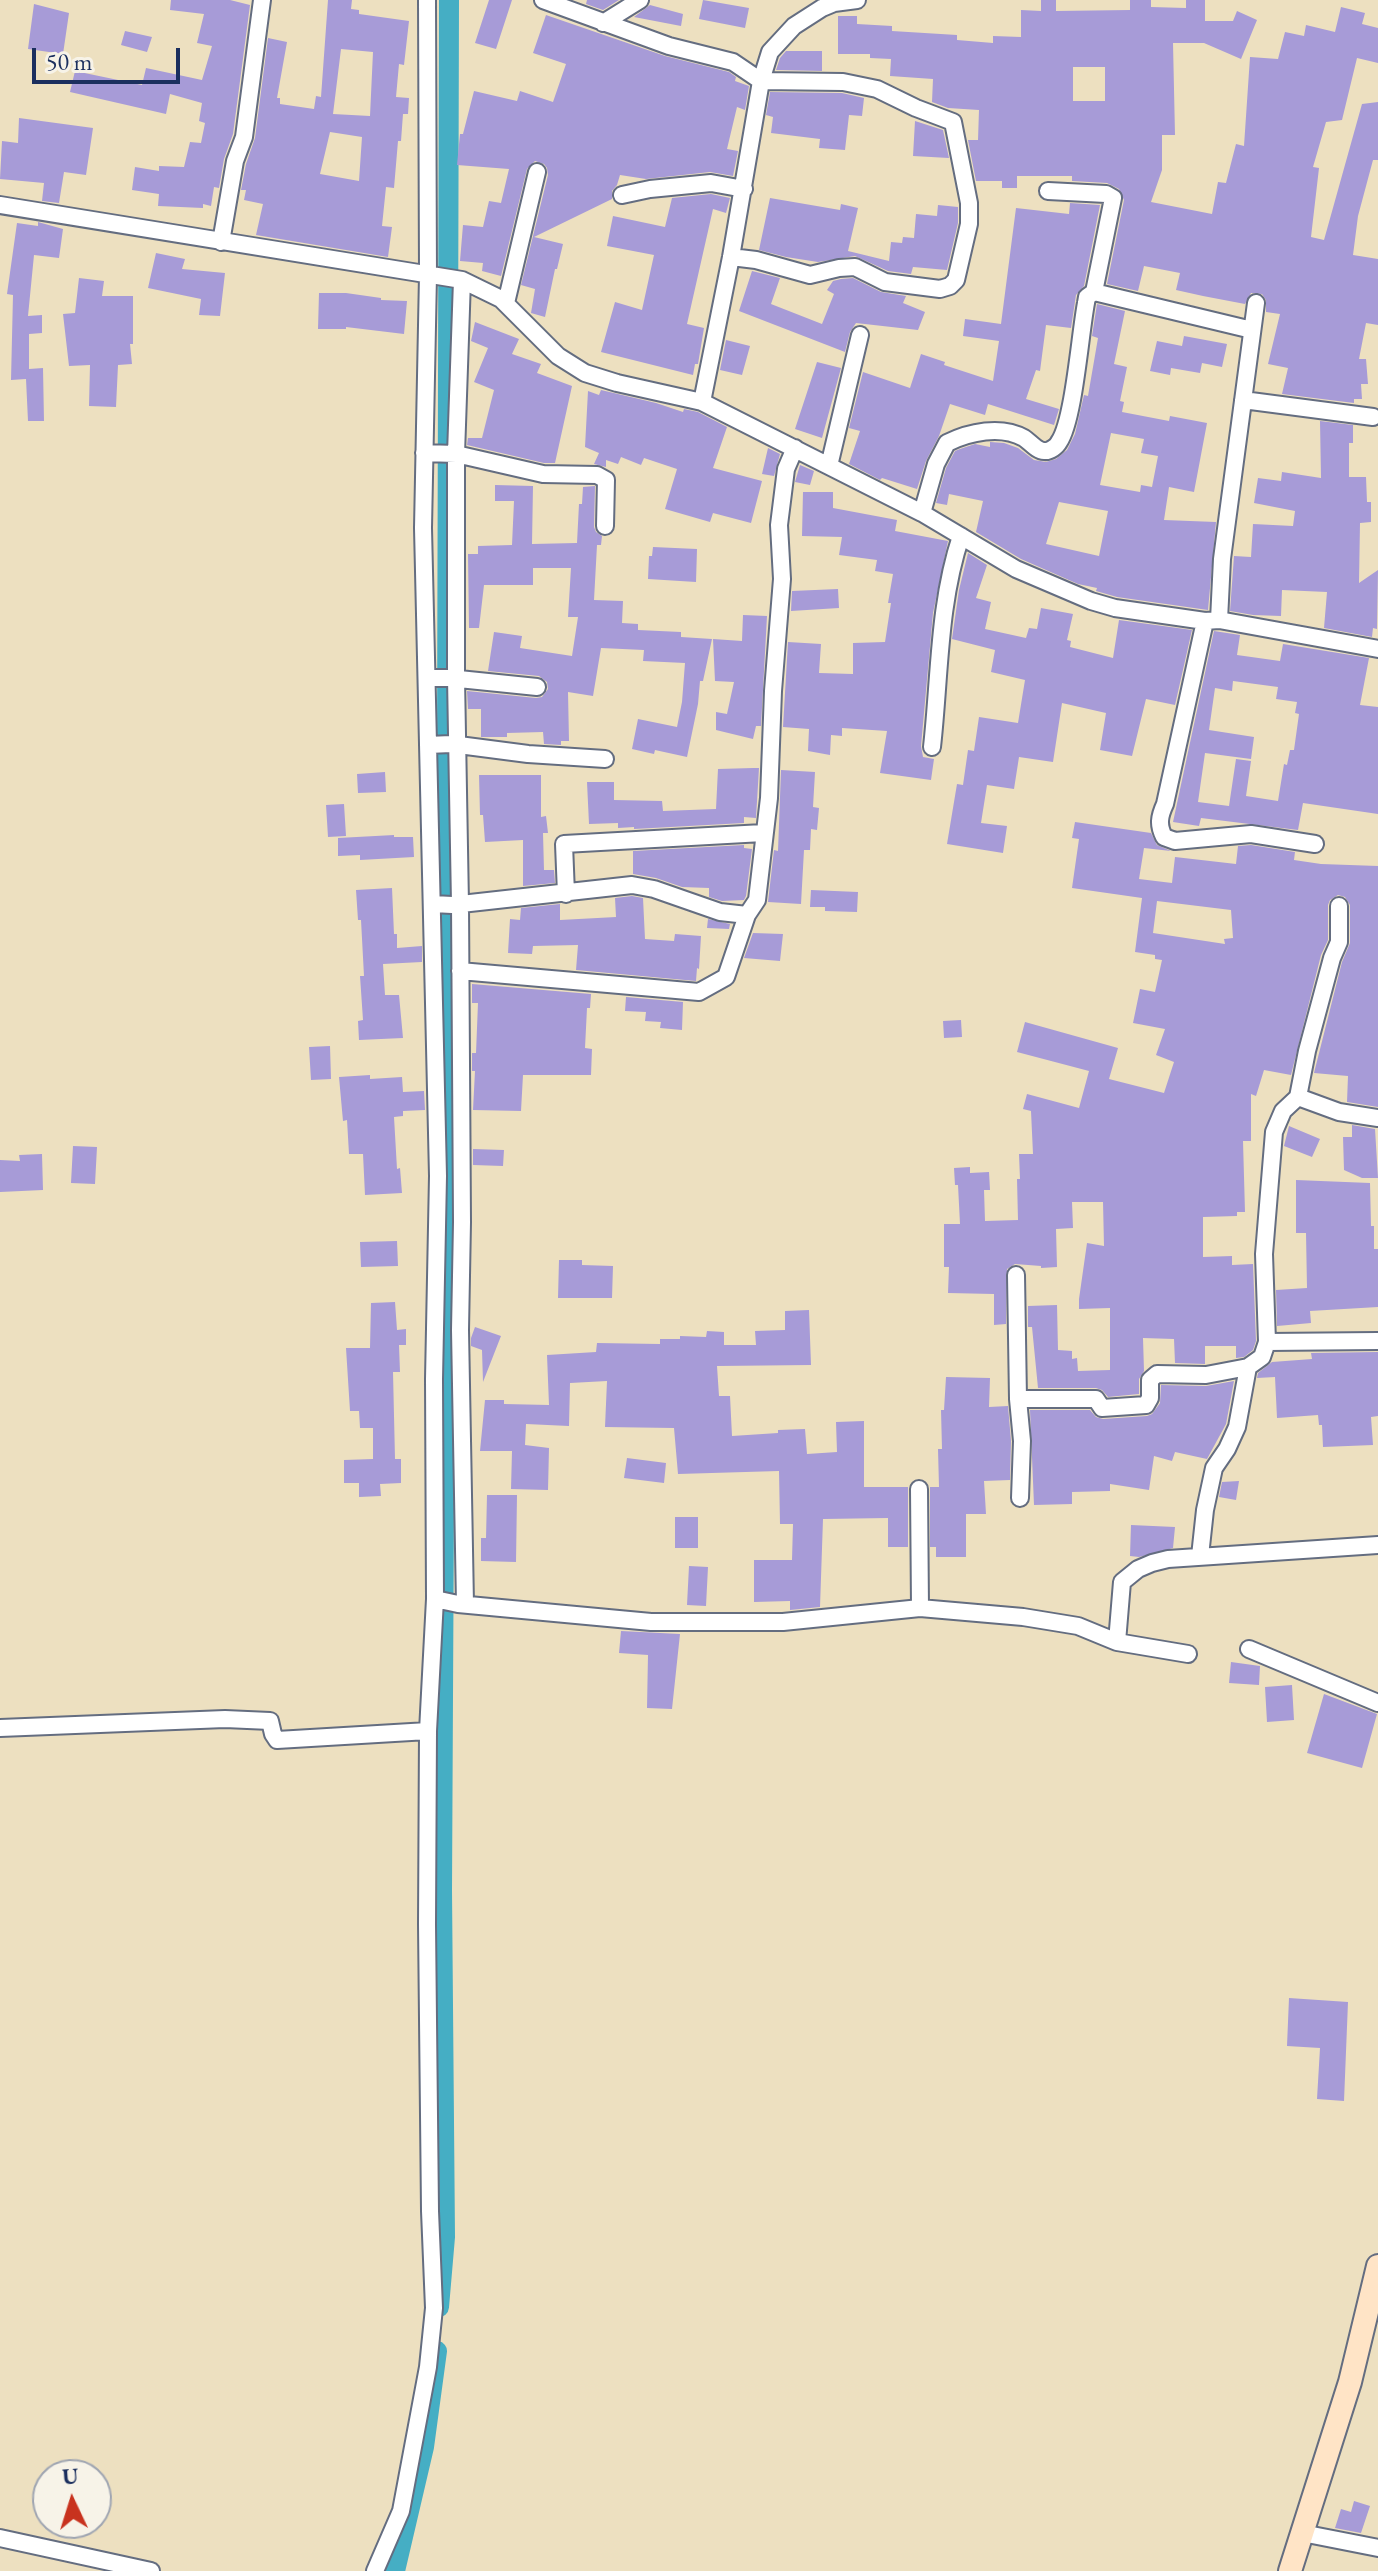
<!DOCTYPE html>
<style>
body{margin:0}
#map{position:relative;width:1378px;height:2571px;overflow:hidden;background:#ede0c0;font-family:"EB Garamond",serif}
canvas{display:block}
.north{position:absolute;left:32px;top:2459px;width:80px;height:80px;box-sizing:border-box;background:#f7f3e8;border:2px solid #9fa5b1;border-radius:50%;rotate:356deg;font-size:22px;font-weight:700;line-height:32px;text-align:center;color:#1b2f5e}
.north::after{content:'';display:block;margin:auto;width:28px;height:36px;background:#c8321e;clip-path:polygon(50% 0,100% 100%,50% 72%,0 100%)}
.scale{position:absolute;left:32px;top:48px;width:148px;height:36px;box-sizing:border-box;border:4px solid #1b2f5e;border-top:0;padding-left:10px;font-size:24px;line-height:28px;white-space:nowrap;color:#1b2f5e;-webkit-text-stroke:6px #f7f3e8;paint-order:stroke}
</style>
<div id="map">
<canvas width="1378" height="2571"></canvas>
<div class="north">U</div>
<div class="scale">50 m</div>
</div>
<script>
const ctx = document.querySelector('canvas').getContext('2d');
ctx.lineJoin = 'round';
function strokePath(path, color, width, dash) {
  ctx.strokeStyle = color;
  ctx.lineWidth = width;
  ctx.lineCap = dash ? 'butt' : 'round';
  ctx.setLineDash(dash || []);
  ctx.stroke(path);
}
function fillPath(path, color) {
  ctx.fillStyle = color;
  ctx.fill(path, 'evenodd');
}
strokePath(new Path2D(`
 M439,2307L445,2237L442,1890L446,1113L443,903L447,745L449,0
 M395,2571L424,2447L437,2351`), '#45aec4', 20);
fillPath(new Path2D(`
 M171,0H230L250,5L233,134L224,159L219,188L214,187L211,206L203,204V208L158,206L159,194L132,190L135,167L159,171V166L184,167L190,142L201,143L205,123L199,121L202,103L170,94L166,114L70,92L75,71L142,85L146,68L202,80L212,46L197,43L204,14L170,10Z
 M328,0H352L351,9L359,10V14L409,21L404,65L399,64L396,97L409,98L408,114H403L401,141H398L394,188L386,187L382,226L392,227L388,257L256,235L263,204L244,200L246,190H241L246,164L255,138L268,38L287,42L277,98H280V104L314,109L316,96L321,97ZM341,49L373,52L370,116L333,114ZM330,132L362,137L359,181L320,174Z
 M489,0H512L496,49L475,43Z
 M587,0H619L603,10L586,4Z
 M703,0L749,8L745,28L699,19Z
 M1041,0H1056V11L1130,10V0H1151V7L1186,8V0H1205V21H1233L1237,11L1257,20L1241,59L1204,43H1173L1175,135H1162V170L1151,202L1212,214L1218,182L1226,183L1236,144L1244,146L1250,57L1278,59L1285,32L1304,36L1306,25L1335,32L1341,7L1365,13L1362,24L1378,28V63L1357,58L1342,120L1326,122L1313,167L1319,168L1311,237L1324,240L1362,104L1378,102V160H1373L1358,216L1353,255L1378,259V325L1366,323L1359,359H1366L1368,384H1361L1362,399H1354V403L1282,394L1288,368L1268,364L1280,314L1266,312V300L1262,294L1251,293L1245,304L1203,296L1176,290L1180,273L1144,266L1138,291L1107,284L1124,200L1119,189L1107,183L1072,181V176H1017V188H1002V181H976L968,140H978L979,110L948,108L932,102L933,79L890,76L891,59L870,58V54H838V16H857V24L892,26V31L957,35V40L993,43V36L1021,37V10L1041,11ZM1073,67H1105V101H1073Z
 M34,4L69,13L63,54L28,49Z
 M650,5L683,14L681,26L634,17Z
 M546,15L665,56L729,72L736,77L735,81L749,86L745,110L737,107L727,149L738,151L733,176L710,172L646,179L620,175L617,185L612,191V199L534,237L563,244L557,269H555L545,317L531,313L535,289L521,285L548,175L547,168L544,164L535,161L527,169L501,276L482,271L483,263L460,261L463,225L483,227L489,201L501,203L509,169L457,165L460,134H463L474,91L517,101L520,91L553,102L566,64L533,53Z
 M125,31L152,37L147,52L121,45Z
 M786,51H822V71L776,70L780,58Z
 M770,92L842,93L864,98L862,116L849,115L845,150L819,148L820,139L771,133L773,117L766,115Z
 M19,118L93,128L86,175L64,172L59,203L42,201L44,183L0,179L2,141L18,143Z
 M915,121L943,130L949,158L913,156Z
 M711,194L730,198L726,213L713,209L687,324L704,328L698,364H695L693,375L601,352L615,302L642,310L654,255L607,246L613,216L665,227L672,198Z
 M770,198L840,210L841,204L858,208L848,251L889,261L891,242L902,243L903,237L914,238L916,214L937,216L938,205L958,207V223L947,270L913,267L911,274L888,271L855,256L818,262L786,257L759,250Z
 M1070,203L1100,205L1084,286L1076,295L1071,328L1046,325L1040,371L1036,370L1026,399L1059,409L1054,425L988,404L985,415L950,404L939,436L926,461L917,489L882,478L880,480L849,464L860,431L849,428L863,372L910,388L921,354L945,362L944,365L993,381L999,341L963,336L965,319L1001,324L1016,208L1069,214Z
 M38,222L63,229L59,258L34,255L28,316L42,315V333L29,334V369L43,368L44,421H28L26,379L11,380L13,295L7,294L17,223L38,226Z
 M156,253L185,259L182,269L225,273L220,316L199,315L201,299L148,288Z
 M752,271L780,278L771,304L822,324L834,294L827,290L833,281L841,279L853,278L881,292L906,296L903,303L925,312L918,330L856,323L850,332L845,352L739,311Z
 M79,278L104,281L102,296H133V344H130L132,364L118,365L116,407L89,406L90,365L69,366L63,314L75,313Z
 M319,293H346L381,298V300L407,301L404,334L346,327V329H318Z
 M1097,304L1125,311L1114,364L1127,367L1120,401L1124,402L1122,412L1169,421L1170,416L1207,423L1194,492L1169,487L1164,520L1216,522L1208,610L1117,597L1096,591L1097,588L1078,584L1021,559L976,532L983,501L949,494L947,505L936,503L946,468L955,451L960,449L975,444L990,447V442L1004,443L1018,448L1034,460L1046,462L1056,459L1067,450L1075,434L1084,395L1088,396L1098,338L1092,336ZM1111,433L1144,439L1141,453L1158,456L1152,487L1141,485L1140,492L1100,485ZM1059,502L1108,511L1099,556L1046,544Z
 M475,322L519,339L512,354L541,364L537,373L572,386L555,463H544L467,445L468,438H482L494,390L474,382L488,348L471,341Z
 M1184,336L1227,344L1222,367L1202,363L1200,373L1171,368L1170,375L1150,371L1157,341L1182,346Z
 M726,340L750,346L742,375L720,370Z
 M817,362L841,368L822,438L795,429Z
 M601,390L656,403L683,412L684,409L698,412L727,427L713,468L762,481L751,523L713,513L710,522L665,509L677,469L644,458L641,465L621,457L618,464L606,460V467L594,464L599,453L585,447L588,391L599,395Z
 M1320,421L1353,425V443H1349V477H1366L1367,502H1371V522L1360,523L1359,583L1378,570L1377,629L1373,628L1372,637L1324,628L1327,592L1282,590L1281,616L1253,615L1230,611L1234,556L1251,557L1253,524L1293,526L1295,511L1254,503L1258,478L1281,481L1282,472L1321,478Z
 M768,448L780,454L774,476L762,474Z
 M800,465L814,471L810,485L795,482Z
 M495,485L533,486L532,544L577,543L579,504H582L583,487L595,486L594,527L596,532L602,536L601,545H597L594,600L623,601L622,623L638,624V630L681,632V637L712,639L703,681H700L698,704L687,757L655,750L654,754L632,749L638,719L677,727L682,702L685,663L643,661L644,650L601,648L593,696L568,692L569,741H561V745L544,744L543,732L507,733V737H481V709H468L467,691L536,698L542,697L548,689L547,682L539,676L488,671L494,632L522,636L520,648L572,656L578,617H568L571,568H533V585H484L479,628H469L468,554H478V546L512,545L514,501H495Z
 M803,492H833V508L897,520L895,531L948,541L933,613L921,746L923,757L934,759L931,780L880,773L887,731L842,728V736L831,735L830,755L808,751L809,729L783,727L788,642L821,644L819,673L853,674V643L885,642L891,603H888L893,574L875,571L877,560L839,555L842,537L802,536Z
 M653,547L697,549L696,582L648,579L649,556H652Z
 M968,553L987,565L976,598L991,602L985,629L1026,638L1029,628L1037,629L1041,608L1073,614L1067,640L1071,641L1070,647L1113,658L1119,620L1192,630L1175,705L1146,699L1132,756L1100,750L1106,713L1062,703L1053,762L1019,757L1014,789L987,785L981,823L1007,826L1003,853L947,844L957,784L963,785L968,750L974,751L979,717L1018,723L1025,680L991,672L995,650L952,639L959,590Z
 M838,589L839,608L791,611L792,591Z
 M743,615L767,616L761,726H756L753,739L716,730V712L727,714L734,682L715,681L713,639L742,641Z
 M1214,631L1240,635L1237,655L1280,661L1283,644L1369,658L1360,705L1378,707V814L1303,803L1298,830L1201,818L1199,826L1173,822ZM1233,681L1278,687L1276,699L1297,702L1295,713L1299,714L1294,750H1290L1287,765L1284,764L1278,801L1246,796L1251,761L1236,759L1229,806L1198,802L1205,753L1251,759L1254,737L1209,730L1215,688L1232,691Z
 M753,768H759L756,818L744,817V823L634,829V827L618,828V823L589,824L587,782H614V800L662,801L663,811L716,809L718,769Z
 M781,770L815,772L813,807L819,808L817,830L811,829L810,850H804L801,904L768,902L774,850L778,851Z
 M385,772L386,792L358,793L357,774Z
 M479,775H541V817L546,816L548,833H543L544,870H554L555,883L523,886V840L485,842L483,815H480Z
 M344,804L346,836L328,837L326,805Z
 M1075,822L1151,833L1157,845L1171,851L1144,848L1139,879L1172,883L1175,857L1236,864L1238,846L1251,845L1295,852L1294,860L1321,864L1378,866V1107L1347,1102L1348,1076L1314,1073L1342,962L1350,943V905L1345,897L1338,895L1330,900L1328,905V940L1321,955L1291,1075L1264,1070L1256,1096L1251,1094V1141H1243L1245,1212H1237V1216L1203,1217V1257L1232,1256V1265L1253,1264L1256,1341L1253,1350L1244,1357L1236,1358V1346H1205V1364L1175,1363L1174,1339L1143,1338L1144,1371L1139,1379V1394L1108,1397L1102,1390L1096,1388H1038L1032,1327H1028V1306L1057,1305L1058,1350L1072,1351V1359L1077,1358L1078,1371L1110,1370V1308L1079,1309V1299L1087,1243L1104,1246L1103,1202H1072L1073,1228L1056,1229L1057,1267L1041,1268V1266L1015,1264L1007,1269L1006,1324L994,1325V1294L948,1293L949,1267H944V1224H960L958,1185H955L954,1168L970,1167V1173L989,1172L990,1190H984L985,1221L1018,1220L1017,1179H1020L1019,1154H1033L1031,1111L1023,1109L1027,1094L1079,1108L1089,1071L1017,1052L1025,1022L1118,1048L1109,1079L1164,1093L1174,1062L1156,1055L1165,1029L1133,1023L1140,989L1155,992L1162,960L1155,959V955L1135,952L1142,898L1072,888L1079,839L1072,838ZM1157,901L1231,910L1233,938L1224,939L1225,944L1153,933Z
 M394,835V837H413L414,857L360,860V855L338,856V838Z
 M744,845V848L752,849L746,896L744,900L722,901L709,897V888L682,887L656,878L633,874V851Z
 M392,888L394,934H397V948L422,946V962L383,964L385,995H399L403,1038L359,1040L358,1021L363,1020L360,976H364L361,920H358L356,890Z
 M811,890L858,892L857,912L825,911V907H810Z
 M632,896L643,898L645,939L674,941L675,934L701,936L699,969L697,968L696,981L576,970L578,945L533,946L532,954L508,953L510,919L520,920L521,908L560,904V920L616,917L615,898Z
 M708,919L730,924L729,929L707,928Z
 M753,933L783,934L780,961L744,958Z
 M472,984L591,994L590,1008H587L585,1048L592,1049L591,1075H523L521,1111L473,1110L475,1071H472V1053H476L478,1003H472Z
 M626,997L683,1002L682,1030L660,1028L661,1022L645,1021L646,1012L625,1011Z
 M961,1020L962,1037L944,1038L943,1021Z
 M330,1046L331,1079L311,1080L309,1047Z
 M370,1075V1079L402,1077L403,1092L424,1091L425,1110L403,1111V1116L394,1117L397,1169L400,1168L402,1193L365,1195L363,1154H349L347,1120L343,1121L339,1077Z
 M1352,1125L1375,1129L1378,1178H1362L1344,1170L1343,1137H1352Z
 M1289,1126L1320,1139L1312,1157L1284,1146Z
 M73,1146L97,1147L95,1184L71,1183Z
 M473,1149L504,1150L503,1166L473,1165Z
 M42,1154L43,1190L0,1192V1160L20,1161L19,1155Z
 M1296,1180L1370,1183L1371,1226H1374V1249H1378V1307L1310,1311L1311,1323L1277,1326L1276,1290L1307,1288L1306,1233H1296Z
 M397,1241L398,1266L361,1267L360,1242Z
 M559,1260H582V1265L613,1266L612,1298H558Z
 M395,1302L397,1330L406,1329V1345H399L400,1372H393L395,1459H401V1483L380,1484L381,1496L359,1497V1483H344V1460L373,1459V1428H360L359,1411H350L346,1348H370L371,1303Z
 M809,1310L811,1365L717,1366L719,1396H730L732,1436L778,1433V1430L805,1429L807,1454L837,1452L836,1422L864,1421V1487H908V1547H888V1518L823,1519L820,1607L790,1610V1601L754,1602V1560H792L793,1524H780L779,1471L678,1474L674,1428L605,1427L607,1381L570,1383L569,1426L526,1424L525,1445L549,1448L548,1490L511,1489L512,1451H480L485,1400H504V1404L549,1405L547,1355L596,1352L597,1343L660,1344V1339H680V1336L706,1337L707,1331L724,1332V1345H756L755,1331L785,1330V1311Z
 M475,1327L501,1336L483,1382L482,1350L471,1346V1338Z
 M1378,1352V1416L1371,1417L1373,1445L1323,1447L1322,1425H1319L1318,1415L1277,1418L1275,1377L1257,1378L1258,1373L1272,1362L1312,1359L1311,1353Z
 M946,1377L990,1378L989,1407L1008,1406L1011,1441L1010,1480L984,1481L986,1514H966V1557H936V1547H930V1487H939L938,1449H942L941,1410H944Z
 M1234,1381L1226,1424L1207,1459L1175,1452L1172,1461L1154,1456L1149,1490L1110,1484V1491L1072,1492V1504L1034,1505L1030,1410H1090L1096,1417L1103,1419L1147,1416L1152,1414L1160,1403L1161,1385L1206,1386Z
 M627,1458L666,1463L664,1483L624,1478Z
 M1239,1481L1236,1500L1219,1497L1222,1482Z
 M487,1495H517L516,1562L481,1561V1538H486Z
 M675,1517H698V1548H675Z
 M1131,1525L1175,1527L1173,1548L1139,1557L1130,1556Z
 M689,1566L708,1567L706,1606L687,1605Z
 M621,1631L680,1634L672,1709L647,1708L648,1655L619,1653Z
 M1231,1662L1260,1666L1259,1685L1229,1683Z
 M1292,1685L1294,1720L1267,1722L1265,1687Z
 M1324,1694L1377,1714L1362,1768L1307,1753Z
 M1289,1998L1348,2002L1344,2101L1317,2099L1320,2048L1287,2046Z
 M1354,2501L1370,2506L1361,2533L1335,2528L1341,2509L1351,2512Z`), '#a79bd7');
const street = new Path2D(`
 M543,0L669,46L733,62L761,81L843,82L877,89L916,108L953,122L969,203V224L956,280L950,286L940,289L885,282L855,267L839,268L810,275L756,260L731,257
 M603,23L640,0
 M1048,191L1106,194L1113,198L1094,292
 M622,195L650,189L711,183L744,189
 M0,205L462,280L501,299L558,356L585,373L617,383L702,402L922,513L1016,569L1091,601L1115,608L1205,621L1219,620L1378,649
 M221,242L235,161L244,137L262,0
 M462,280L456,454V678L460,904L462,1222L460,1330L465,1604
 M506,303L537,172
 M1243,400L1373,417
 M702,402L731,257L761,81L770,52L794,26L822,8L834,3L857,0
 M424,453L456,454L543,474L597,475L606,480L605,526
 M829,466L860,335
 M922,513L936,464L947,443C969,432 1001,425 1024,438C1030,442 1037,451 1044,451C1050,452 1057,446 1059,442C1074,420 1080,334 1086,303L1087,297L1094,292L1252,330
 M1219,620L1222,559L1256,303
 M1205,621L1165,804C1159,817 1158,825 1164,837L1175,841L1251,834L1315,844
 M427,678H449L537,687
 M428,745L451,744L528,754L605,759
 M932,747C940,676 938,605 961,536
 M566,894L564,844L763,833
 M433,904L452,905L632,885L654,889L720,912L747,915
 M1339,906V942L1332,958L1307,1051L1298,1097L1339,1112L1378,1118
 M460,971L699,992L726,977L747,915L757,900L769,798L773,691L782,579L779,525L786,469L795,448
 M1016,1275L1018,1399
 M1267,1342L1378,1341
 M919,1489L920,1608
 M1020,1498L1022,1441L1018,1399H1096L1102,1408L1146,1405L1150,1398V1380L1157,1374L1206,1375L1248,1367
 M1200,1556L1205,1510L1214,1468L1227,1449L1237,1427L1248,1367L1262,1357L1267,1342L1264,1254L1274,1132L1283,1111L1298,1097
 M435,1599L458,1604L651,1622H783L920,1608L1023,1617L1078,1626L1117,1642L1188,1654
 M1117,1642L1122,1582L1138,1569L1152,1563L1168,1559L1378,1545
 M1249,1649L1378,1703
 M0,1728L225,1719L270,1721L273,1734L277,1740L428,1731
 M1302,2533L1378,2548
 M0,2538L151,2571
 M375,2571L401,2511L428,2367L434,2308L430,2211L427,1924L428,1731L435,1599L434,1379L438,1176L423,528L428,275L427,0`);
const secondary = new Path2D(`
 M1290,2571L1350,2382L1378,2266`);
strokePath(street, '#646d80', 20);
strokePath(secondary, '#646d80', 26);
strokePath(street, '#fff', 16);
strokePath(secondary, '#ffe4c6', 22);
</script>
